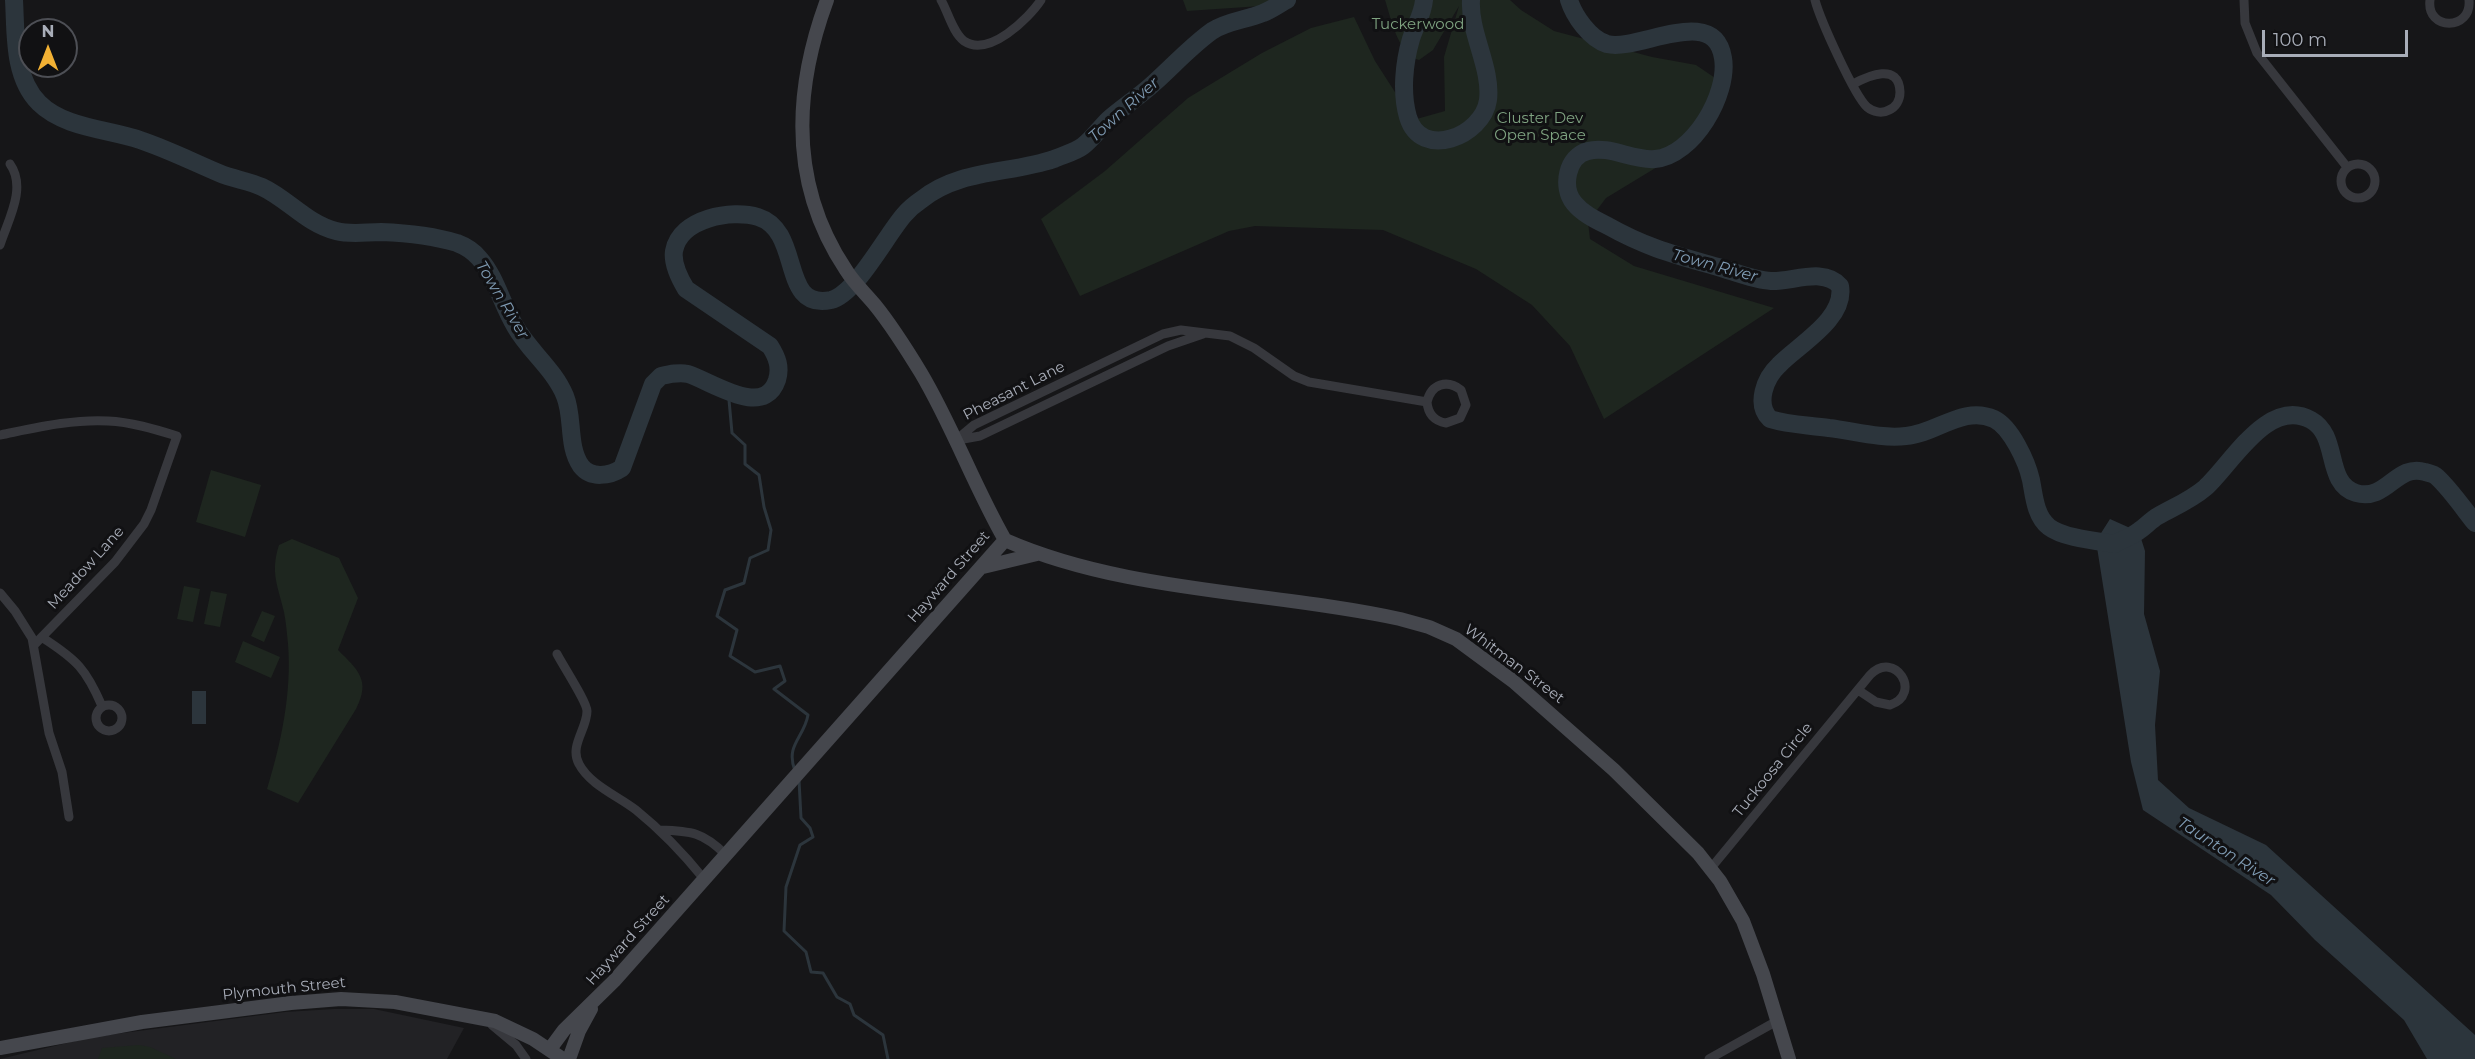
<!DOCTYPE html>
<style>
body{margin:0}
#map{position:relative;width:2475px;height:1059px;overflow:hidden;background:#161618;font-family:Montserrat,sans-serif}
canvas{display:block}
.north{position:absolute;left:18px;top:18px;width:60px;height:60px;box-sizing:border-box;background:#111113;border:2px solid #4d4f55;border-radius:50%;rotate:0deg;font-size:16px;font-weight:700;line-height:24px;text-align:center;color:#a8adb8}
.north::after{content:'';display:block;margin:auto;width:21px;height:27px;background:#f2b134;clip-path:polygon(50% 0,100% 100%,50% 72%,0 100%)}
.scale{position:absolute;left:2262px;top:30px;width:146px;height:27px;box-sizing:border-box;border:3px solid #a8adb8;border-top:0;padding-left:8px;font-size:18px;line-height:21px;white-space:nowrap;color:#a8adb8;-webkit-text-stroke:4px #111113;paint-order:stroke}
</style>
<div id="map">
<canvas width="2475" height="1059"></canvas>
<div class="north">N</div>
<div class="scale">100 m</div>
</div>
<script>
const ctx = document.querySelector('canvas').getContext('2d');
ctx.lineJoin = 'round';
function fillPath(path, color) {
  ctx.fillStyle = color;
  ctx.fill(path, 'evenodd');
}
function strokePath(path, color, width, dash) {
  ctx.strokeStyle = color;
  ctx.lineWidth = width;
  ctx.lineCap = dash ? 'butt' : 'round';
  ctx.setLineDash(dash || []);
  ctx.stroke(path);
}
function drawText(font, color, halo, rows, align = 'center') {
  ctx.font = font + ' Montserrat,sans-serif';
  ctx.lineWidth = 6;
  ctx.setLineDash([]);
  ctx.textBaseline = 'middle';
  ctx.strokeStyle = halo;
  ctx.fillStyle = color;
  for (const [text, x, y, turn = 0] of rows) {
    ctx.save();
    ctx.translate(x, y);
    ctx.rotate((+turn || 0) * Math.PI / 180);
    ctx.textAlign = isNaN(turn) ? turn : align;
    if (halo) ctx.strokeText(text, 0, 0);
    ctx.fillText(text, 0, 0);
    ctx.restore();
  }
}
fillPath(new Path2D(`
 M334,1009H374L464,1028L447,1059H0L92,1037L285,1012Z`), '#222225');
fillPath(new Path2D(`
 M1183,0H1282L1261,6L1187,11Z
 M1385,0H1510L1521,10L1554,31L1652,57L1696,65L1724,84L1719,110L1700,141L1606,198L1588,222L1590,239L1634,266L1774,308L1604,419L1570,346L1532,305L1476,269L1383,230L1255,226L1229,231L1080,296L1041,219L1105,171L1188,98L1262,53L1311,28L1354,17L1375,61L1413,120L1445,111L1444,57L1459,6L1433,50L1419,60C1398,55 1391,18 1385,0Z
 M211,470L261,485L245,537L196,522Z
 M292,539L339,558L358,598L338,650C358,670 371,680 356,709L298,803L267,789C281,744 292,692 288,644C287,634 286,622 284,612C278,586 270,573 279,545Z
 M184,586L200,589L193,622L177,619Z
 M211,591L227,594L220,627L204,624Z
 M262,611L275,616L264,642L251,636Z
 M243,641L280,657L271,678L235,662Z
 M139,1045L150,1047L176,1059H98L102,1048Z`), '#1e261f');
fillPath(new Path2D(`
 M2110,519L2139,532L2145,551L2144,614L2160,671L2155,725L2158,780L2189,808L2266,845L2475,1035V1059H2427L2404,1020L2315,940L2271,895L2143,810L2131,762L2096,541Z
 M192,691H206V724H192Z`), '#2c353c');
strokePath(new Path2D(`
 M733,393L729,400L732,433L745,445V464L759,475L764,507L771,530L768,550L750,558L744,583L725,590L717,616L737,630L730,656L755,672L780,666L785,681L774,689L808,715C804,738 785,745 795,771
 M799,780L801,818L810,828L813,837L800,845L786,887L784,931L806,952L811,972L823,973L837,997L850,1004L854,1015L883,1035L888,1059`), '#2c353c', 3);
strokePath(new Path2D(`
 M14,0C16,34 13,77 39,103C64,128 108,129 140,140C167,149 193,162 219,173C233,179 249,181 262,187C288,199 307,224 336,231C351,235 366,232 381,232C405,233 434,236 457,243C465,246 473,251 479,258C496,277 502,305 515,326C529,351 554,369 565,396C574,418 567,446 581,466C591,479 610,476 622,468L653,384L661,376C670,374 679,372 688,374C713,382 764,419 777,380C781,367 777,357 770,346L686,289C680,279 672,264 674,251C680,218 732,209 758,217C803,231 779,311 831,300C856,294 887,234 904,215C909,209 915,204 921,200C959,169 1010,174 1054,159C1063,155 1075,152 1083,146C1092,139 1100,128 1108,120C1123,107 1140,96 1154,83C1173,66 1191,46 1212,31C1227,21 1246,20 1263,13C1271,10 1279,4 1287,0
 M1424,0C1423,14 1415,26 1411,39C1404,63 1401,93 1408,117C1421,161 1483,136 1488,100C1492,68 1469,33 1471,0
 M1569,0C1574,16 1590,39 1607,44C1639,52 1714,3 1723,58C1729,94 1693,156 1655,159C1633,161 1609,145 1588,151C1567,156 1561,187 1574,203C1583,214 1596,220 1608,226C1647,248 1676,255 1718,267C1735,272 1754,280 1771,281C1792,282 1824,267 1840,286C1846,319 1798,345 1779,365C1765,378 1755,404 1770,419C1789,425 1809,425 1829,428C1854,431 1881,439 1906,436C1936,434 1963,405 1994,419C2011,427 2027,462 2031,480C2034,495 2035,516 2049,527C2063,538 2097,541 2115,544
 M2116,543C2124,539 2133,536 2140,530C2146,526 2151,520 2158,516C2174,507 2191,500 2205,488C2231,465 2268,396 2311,420C2340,436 2324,483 2356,493C2387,502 2396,463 2425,472C2429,473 2434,474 2437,477C2451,490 2463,508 2475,523`), '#2c353c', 18);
strokePath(new Path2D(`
 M941,0C948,12 953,33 964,41C989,58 1029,18 1041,0
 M1815,0C1820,19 1854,95 1867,107C1873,112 1882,114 1889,110C1896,107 1900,100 1900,92C1899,62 1868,76 1853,84
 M2244,0L2245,23L2257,53L2347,167
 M2430,0C2426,31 2472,31 2469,0
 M2341 181a17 17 0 1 1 34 0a17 17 0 1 1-34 0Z
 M0,245C8,220 27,188 10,164
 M0,435C35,428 72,419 108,421C131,422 154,429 177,436L151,510L144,524L115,562L34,645
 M956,440L974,425L1163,334L1181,330L1230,336L1254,348L1294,376L1309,382L1427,402C1431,384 1447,379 1461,390L1466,405L1460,418L1446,423C1434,421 1428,414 1427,402
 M958,440L980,436L1168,346L1203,334
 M0,593L15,611L32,638L49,733L62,772L69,817
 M43,638C77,660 86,669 102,706
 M557,654C562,664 587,702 587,711C587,729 569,746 579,764C590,785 618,796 636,810C662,831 683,853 704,879
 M96 718a13 13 0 1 1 26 0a13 13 0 1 1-26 0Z
 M660,830C691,831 703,832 726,855
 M1711,868L1870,675C1895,649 1923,694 1890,705L1876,702L1858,690
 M492,1025L516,1045L526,1059
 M1709,1059L1777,1021`), '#37383d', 9);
strokePath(new Path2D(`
 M1005,540C1125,593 1272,591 1400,619L1429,627L1456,639L1513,681L1614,770L1698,853L1720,881L1743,921L1763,974L1789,1059
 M983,567L1037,554
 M0,1048L142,1022L291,1003L341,999L395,1002L495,1021L533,1039L563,1059
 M550,1049L564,1030L614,981L1005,540C974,486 953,427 921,373C907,350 892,326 875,305C866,294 854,283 846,270C790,186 793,92 827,0
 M569,1059L579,1031L591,1009`), '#45474d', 14);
drawText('15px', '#7fa381', '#111113', [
 ["Tuckerwood",1418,25],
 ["Cluster Dev",1540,119],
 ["Open Space",1540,136]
]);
drawText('15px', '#a8adb8', '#111113', [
 ["Pheasant Lane",1014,391,-27],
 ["Meadow Lane",86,568,-48],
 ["Hayward Street",949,577,-49],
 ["Whitman Street",1514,664,37],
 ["Tuckoosa Circle",1773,770,-51],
 ["Hayward Street",628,940,-48],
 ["Plymouth Street",284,989,-6]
]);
drawText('italic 16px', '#7f9bb3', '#111113', [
 ["Town River",1124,110,-42],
 ["Town River",1715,266,15],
 ["Town River",502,300,59],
 ["Taunton River",2226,852,33]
]);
</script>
